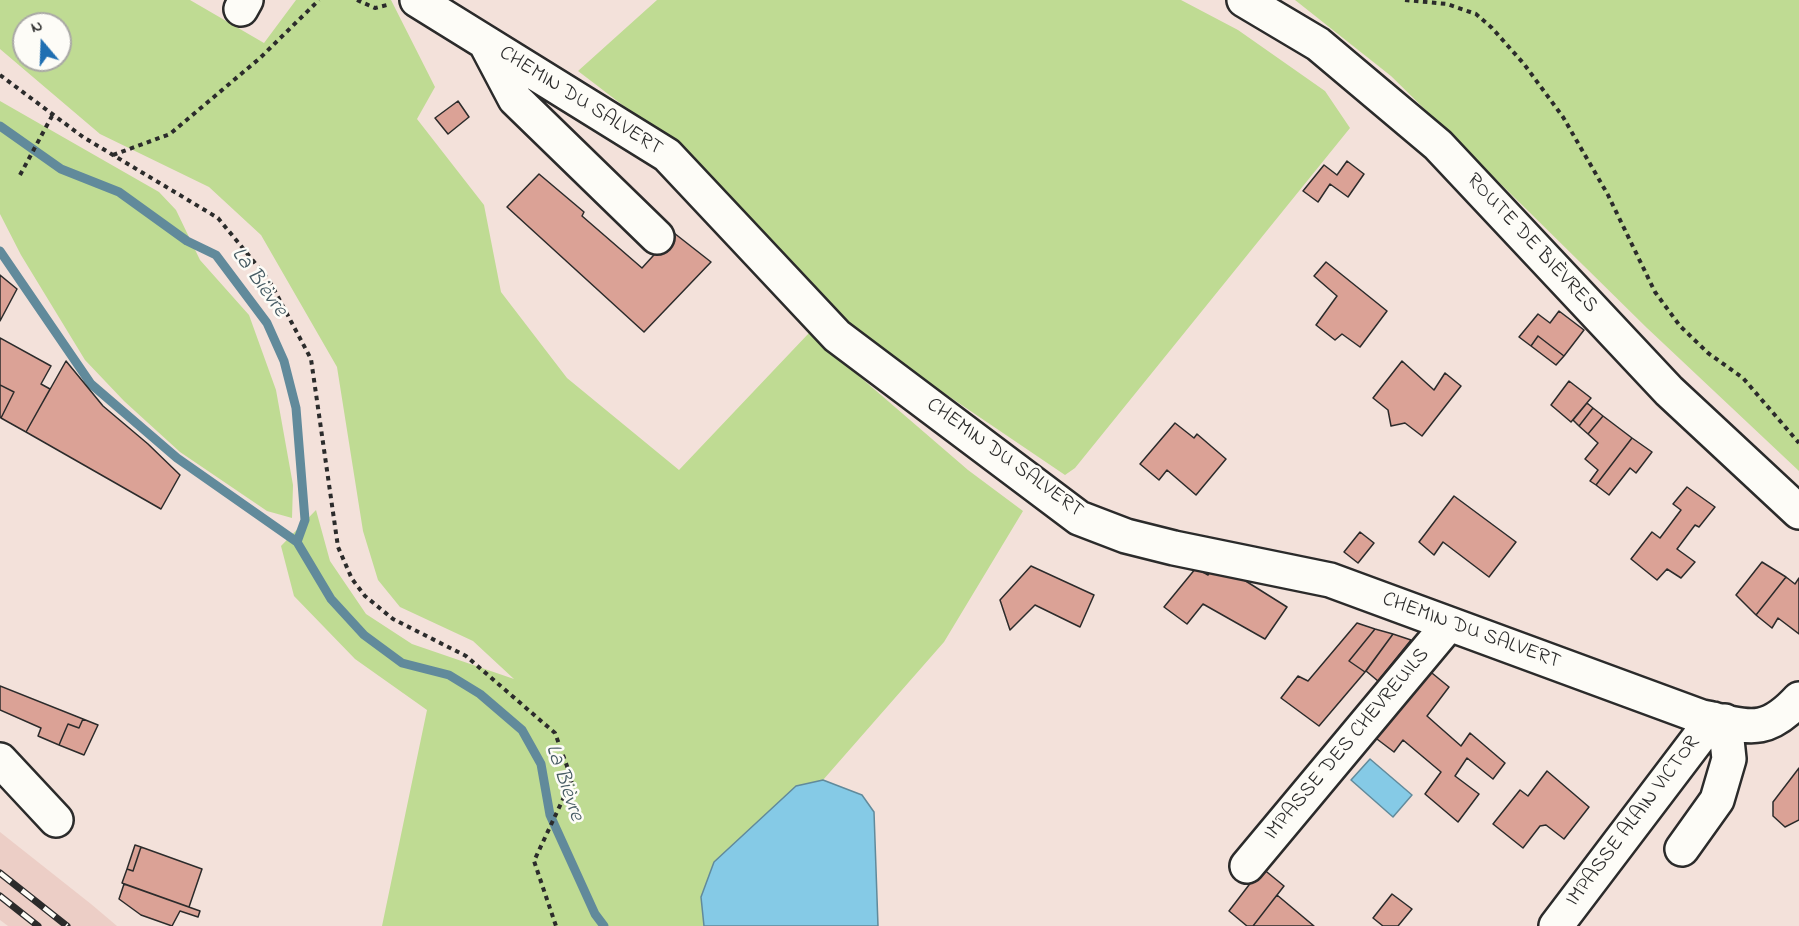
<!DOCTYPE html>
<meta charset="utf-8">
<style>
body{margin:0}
#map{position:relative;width:1799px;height:926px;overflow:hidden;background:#f3e1da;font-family:"Indie Flower",sans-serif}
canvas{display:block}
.north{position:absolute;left:12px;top:12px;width:60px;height:60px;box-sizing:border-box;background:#fdfcf7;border:2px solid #a9a8a5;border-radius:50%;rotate:341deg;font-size:16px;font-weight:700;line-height:24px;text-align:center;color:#2b2b2b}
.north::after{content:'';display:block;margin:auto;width:21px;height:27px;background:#1f6fb2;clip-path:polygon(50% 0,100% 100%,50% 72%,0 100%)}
</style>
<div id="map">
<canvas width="1799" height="926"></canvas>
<div class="north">N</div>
</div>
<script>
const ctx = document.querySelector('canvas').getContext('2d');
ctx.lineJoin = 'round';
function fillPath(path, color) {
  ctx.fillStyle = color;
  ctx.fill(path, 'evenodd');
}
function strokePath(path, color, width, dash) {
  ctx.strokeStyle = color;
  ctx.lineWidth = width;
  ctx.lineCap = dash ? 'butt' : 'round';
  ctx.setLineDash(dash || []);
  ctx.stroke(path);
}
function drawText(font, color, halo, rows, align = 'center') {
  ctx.font = font + ' "Indie Flower",sans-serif';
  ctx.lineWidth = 5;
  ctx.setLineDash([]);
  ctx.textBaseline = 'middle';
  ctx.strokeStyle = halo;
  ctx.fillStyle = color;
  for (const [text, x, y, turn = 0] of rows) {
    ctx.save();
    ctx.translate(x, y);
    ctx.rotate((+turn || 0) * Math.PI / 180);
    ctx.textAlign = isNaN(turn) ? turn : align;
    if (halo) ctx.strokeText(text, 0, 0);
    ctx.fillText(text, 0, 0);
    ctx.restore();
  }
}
fillPath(new Path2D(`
 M0,832L91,904L117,926H8L0,920Z`), '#eccec6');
fillPath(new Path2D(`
 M0,0H190L264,43L296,0H391L435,87L417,119L484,205L501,292L567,378L679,470L809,333L968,470L1023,511L944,642L823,780L796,786L701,897L704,926H382L427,710L355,659L294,596L281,546L316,510L330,561L366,614L412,644L514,679L473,641L400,607L378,580L363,531L337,367L261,235L209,187L100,134L0,49ZM24,24H60V60H24Z
 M657,0H1181L1238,30L1325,91L1350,128L1075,468L1065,475L907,368L829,311L667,139L578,71Z
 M1295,0H1799V471L1647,328L1391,76Z
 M0,101L159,192L176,210L200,260L249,315L276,390L293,485L292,518L267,511L180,452L124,401L85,360L21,255L0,214Z`), '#bfdb93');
const water = new Path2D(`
 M1370,759L1412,795L1393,817L1351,780Z
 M823,780L862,795L874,812L878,926H704L701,897L714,862L796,786Z`);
fillPath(water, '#85cae6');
strokePath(water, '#618a9b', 1.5);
strokePath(new Path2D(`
 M0,126L61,169L119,192L187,241L216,255L267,323L284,361L296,408L305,520L297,542
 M0,251L91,384L177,458L297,542L331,599L364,635L402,663L449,675L480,694L522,730L541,764L550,815L595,914L604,926`), '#618a9b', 9);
const building = new Path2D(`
 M458,101L469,117L448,134L435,118Z
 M1347,161L1364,174L1348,197L1330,184L1318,202L1303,191L1324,165L1337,175Z
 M539,174L584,212L582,216L642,268L674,233L711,262L644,332L507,207Z
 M1326,262L1387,311L1360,347L1342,334L1335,340L1316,325L1337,296L1314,276Z
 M0,275L17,289L0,321Z
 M1559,311L1584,330L1564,356L1538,336L1531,346L1519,337L1538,314L1550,323Z
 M1538,336L1564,356L1556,365L1531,346Z
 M0,338L51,366L41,384L50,389L26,432L1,418L14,392L0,385Z
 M66,361L103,406L148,444L180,475L161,509L26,432Z
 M1402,361L1434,390L1445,373L1461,386L1422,436L1405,423L1391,426L1388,410L1373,398Z
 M1569,381L1591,398L1571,422L1551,405Z
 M0,385L14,392L1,418L0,417Z
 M1587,403L1593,408L1579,426L1573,420Z
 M1593,408L1603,416L1588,434L1579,426Z
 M1603,416L1632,438L1596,485L1590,481L1598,470L1585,459L1598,443L1588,434Z
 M1175,423L1194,438L1197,434L1226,459L1196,495L1167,470L1159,480L1140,464Z
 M1632,438L1652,452L1636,473L1630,468L1609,495L1596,485Z
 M1687,487L1715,507L1699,527L1695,525L1677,549L1695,562L1681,578L1667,569L1657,580L1631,559L1652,532L1660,538L1681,510L1673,504Z
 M1454,496L1516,542L1489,577L1443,542L1434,555L1419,542Z
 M1360,532L1374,543L1358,563L1344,552Z
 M1762,562L1786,577L1756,615L1736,595Z
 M1031,566L1094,595L1080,627L1035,605L1010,630L1000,600Z
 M1214,566L1225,568L1287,607L1265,639L1203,604L1187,624L1164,607L1196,568L1208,575Z
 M1786,577L1795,584L1799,578V634L1778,618L1772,628L1756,615Z
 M1357,623L1375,629L1349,661L1365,672L1319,726L1281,698L1298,676L1308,681Z
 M1375,629L1393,634L1365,672L1349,661Z
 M1393,634L1411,640L1378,681L1366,671Z
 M1427,669L1449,687L1427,716L1461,746L1470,733L1505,763L1493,779L1467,758L1455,776L1479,794L1458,822L1425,794L1441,772L1403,740L1394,752L1373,736Z
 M0,686L83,719L79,728L68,724L59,745L38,736L41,728L0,710Z
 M83,719L98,725L84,755L59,745L68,724L79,728Z
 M1799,768V820L1785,827L1773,816V802Z
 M1547,771L1589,807L1564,839L1546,825L1540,826L1523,848L1493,824L1520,790L1528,796Z
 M135,845L141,847L133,871L127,869Z
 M141,847L202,869L189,907L122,883L127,869L133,871Z
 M1262,868L1284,886L1253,926H1247L1229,911Z
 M124,884L200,911L198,917L180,911L172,926L141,915L119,899Z
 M1392,894L1412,909L1398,926H1383L1373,918Z
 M1277,895L1314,926H1253Z`);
fillPath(building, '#dba296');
strokePath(building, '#2b2b2b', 1.5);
const minor = new Path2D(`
 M417,0L667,155L837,336L1079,518L1126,536L1174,548L1330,580L1702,717C1748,726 1764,737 1799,699
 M1244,0L1318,44L1438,145L1669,391L1799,512
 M241,9L246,0
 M486,44L515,99L657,237
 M0,760L56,820
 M1682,849L1717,800L1729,759L1725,721
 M1247,866L1449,624
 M1556,926L1713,719`);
strokePath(minor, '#2b2b2b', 38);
strokePath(new Path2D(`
 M357,0L375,8L387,5
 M1405,0L1447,4L1476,14L1492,28L1524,64L1563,117L1608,195L1655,292L1680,326L1708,353L1743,378L1799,443
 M0,75L83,137L218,218L269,280L311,359L338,547L352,579L365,596L393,619L466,656L555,733L572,780L534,861L556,926
 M113,155L170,134L260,58L319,0
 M20,175L52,116`), '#2b2b2b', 4, [4.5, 4.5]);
strokePath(minor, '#fdfcf7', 33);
const rail = new Path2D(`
 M0,873L67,926
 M0,896L38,926`);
strokePath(rail, '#2b2b2b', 7);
strokePath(rail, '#fdfcf7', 4.5, [14]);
drawText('21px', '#2b2b2b', '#fdfcf7', [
 ["CHEMIN DU SALVERT",580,102,32],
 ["ROUTE DE BIÈVRES",1531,244,47],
 ["CHEMIN DU SALVERT",1004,459,36],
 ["CHEMIN DU SALVERT",1471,632,20],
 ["IMPASSE DES CHEVREUILS",1348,745,-50],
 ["IMPASSE ALAIN VICTOR",1634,822,-53]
]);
drawText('italic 22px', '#465b63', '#fdfcf7', [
 ["La Bièvre",258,283,54],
 ["La Bièvre",563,783,71]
]);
</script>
